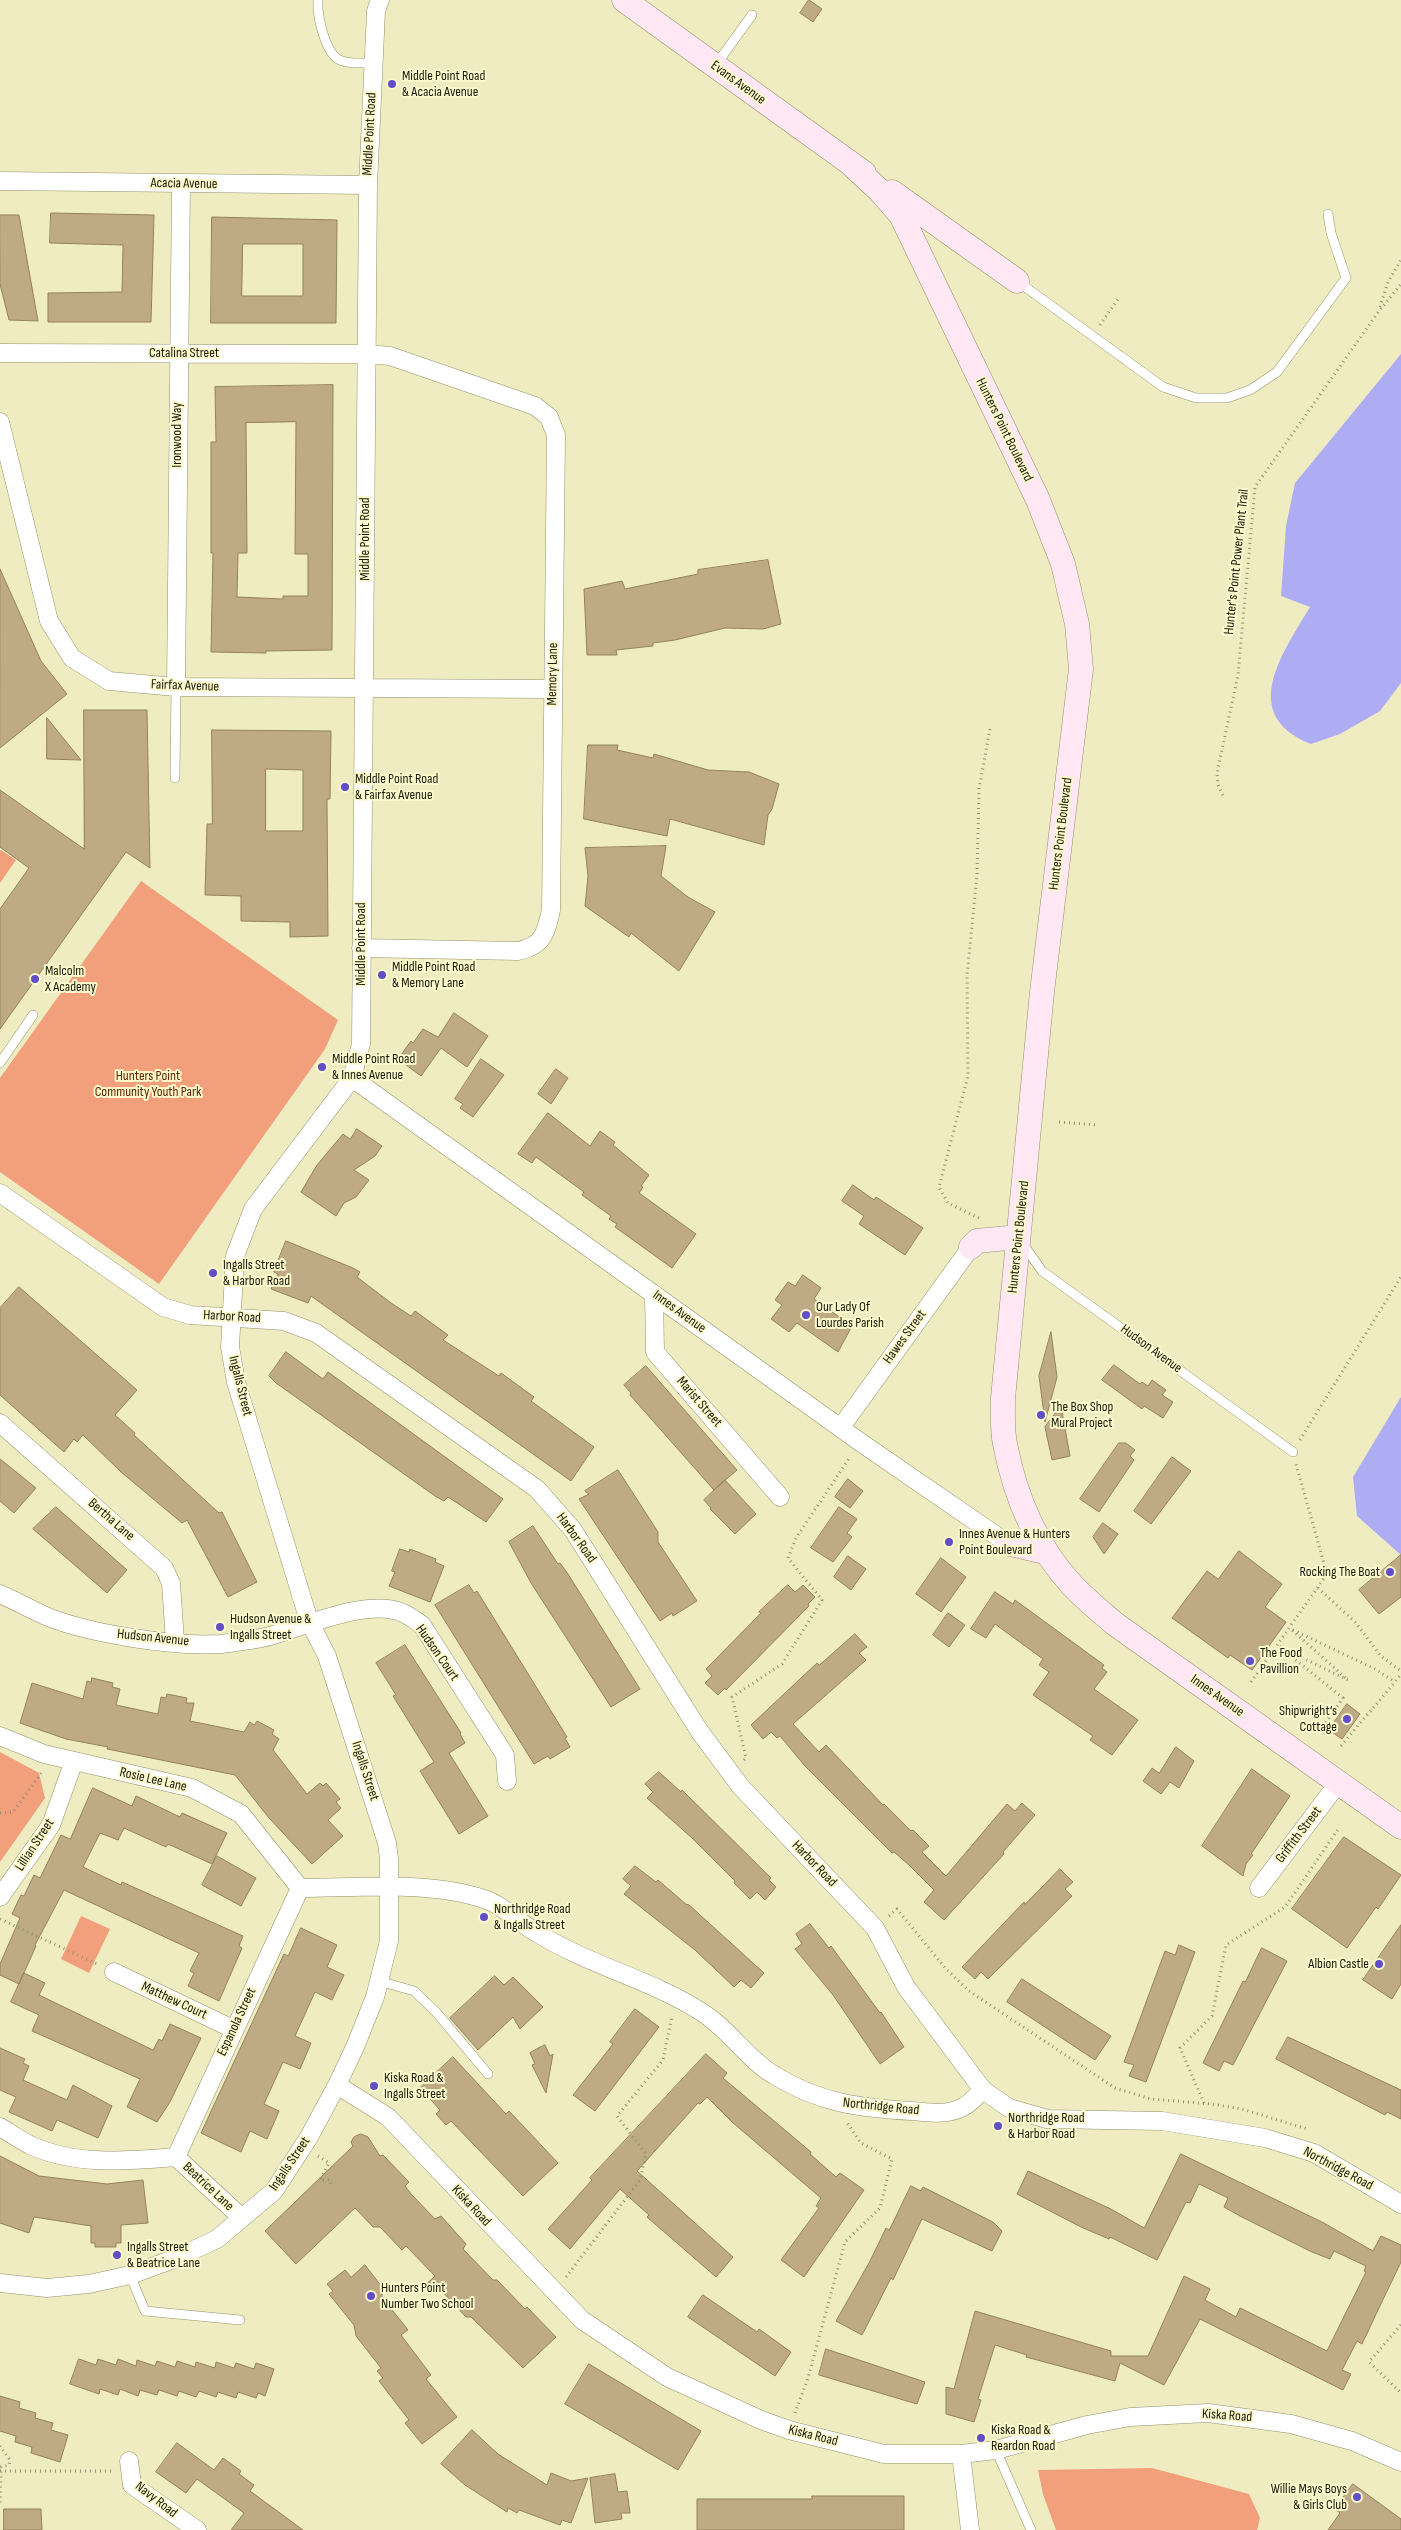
<!DOCTYPE html>
<meta charset="utf-8">
<style>
body{margin:0}
canvas{display:block;background:#eeecc0}
</style>
<canvas width="1401" height="2530"></canvas>
<script>
const ctx = document.querySelector('canvas').getContext('2d');
ctx.lineJoin = 'round';
function fillPath(path, color) {
  ctx.fillStyle = color;
  ctx.fill(path, 'evenodd');
}
function strokePath(path, color, width, dash) {
  ctx.strokeStyle = color;
  ctx.lineWidth = width;
  ctx.lineCap = dash ? 'butt' : 'round';
  ctx.setLineDash(dash || []);
  ctx.stroke(path);
}
function drawText(font, color, halo, rows, align = 'center') {
  ctx.font = font + ' "Sofia Sans Condensed",sans-serif';
  ctx.lineWidth = 4;
  ctx.setLineDash([]);
  ctx.textBaseline = 'middle';
  ctx.strokeStyle = halo;
  ctx.fillStyle = color;
  for (const [text, x, y, turn = 0] of rows) {
    ctx.save();
    ctx.translate(x, y);
    ctx.rotate((+turn || 0) * Math.PI / 180);
    ctx.textAlign = isNaN(turn) ? turn : align;
    if (halo) ctx.strokeText(text, 0, 0);
    ctx.fillText(text, 0, 0);
    ctx.restore();
  }
}
fillPath(new Path2D(`
 M1,850L16,860L0,883V851Z
 M141,881L338,1020L325,1049L159,1284L0,1172V1078Z
 M0,1752L39,1773L45,1798L0,1862Z
 M81,1916L110,1929L89,1973L61,1959Z
 M1152,2468L1249,2494L1260,2518L1257,2530H1056L1043,2494L1038,2470Z`), '#f29f7b');
fillPath(new Path2D(`
 M1401,354V683L1380,711L1340,734L1311,744C1238,715 1282,654 1310,607L1281,596L1286,526L1295,483Z
 M1401,1397V1555L1357,1516L1353,1477Z`), '#aeadf4');
const building = new Path2D(`
 M809,0L822,9L813,22L800,13Z
 M51,213L154,215L151,322H48V293L122,292L123,245L50,243Z
 M0,215H19L38,321L9,320L0,284Z
 M212,217L337,220L336,323H211ZM243,244H303V296H242Z
 M333,385L332,650L266,651V653L211,652L213,553H211V442H216L215,387ZM296,422L295,554H308V596H283V599L237,597L238,553H247L246,423Z
 M768,560L781,624L763,629L725,628L675,640L653,643V646L616,650L617,655H587L584,589L622,581L625,589L698,574V570Z
 M0,569L41,661L67,694L0,748Z
 M84,710H147L150,868L126,852L0,1029V909L29,868L0,847V790L84,849Z
 M47,718L81,760L47,759Z
 M212,730L331,731L330,799H327L328,936L290,937V922L241,921V896L205,895L207,824H212ZM266,769L303,770V831H266Z
 M588,745H618L617,750L653,758L654,754L708,770L749,772L779,784L772,809L768,815L764,845L670,819L667,836L584,819Z
 M666,846L661,876L688,897L715,912L679,971L631,933L629,937L585,906L588,876L585,848Z
 M454,1013L488,1036L467,1067L441,1048L421,1076L398,1059L411,1041L413,1043L423,1029L438,1037Z
 M481,1059L504,1075L473,1117L460,1108L463,1104L455,1099Z
 M556,1069L568,1078L551,1104L538,1094Z
 M548,1113L590,1146L600,1131L615,1142L613,1145L649,1175L641,1186L643,1187L639,1193L696,1234L672,1268L615,1227L617,1224L609,1219L611,1216L582,1195L584,1192L536,1157L532,1163L518,1154Z
 M357,1129L382,1146L375,1156L354,1170L369,1180L356,1197L344,1203L336,1216L301,1192L317,1165L343,1134L350,1139Z
 M853,1185L874,1200L876,1197L923,1228L905,1255L859,1224L864,1216L842,1201Z
 M286,1241L353,1268L360,1272L357,1277L391,1303L411,1316L415,1311L448,1335L443,1340L499,1376L501,1373L534,1397L531,1401L594,1447L571,1481L311,1296L308,1303L271,1289L278,1274L274,1272Z
 M803,1275L821,1288L814,1299L852,1326L838,1352L797,1323L789,1332L771,1319L782,1305L775,1300L788,1282L795,1286Z
 M19,1287L137,1390L115,1415L135,1433L134,1435L219,1513L222,1512L257,1582L228,1597L187,1520L182,1523L121,1472L83,1435L77,1442L74,1439L64,1452L0,1395V1308Z
 M1051,1332L1057,1377L1045,1422L1039,1376Z
 M286,1352L323,1379L328,1372L503,1499L486,1522L448,1497L444,1501L435,1496L276,1383L269,1376Z
 M1114,1365L1140,1384L1142,1382L1148,1386L1152,1380L1166,1390L1162,1395L1173,1402L1163,1418L1144,1406L1142,1409L1102,1380Z
 M646,1366L737,1470L714,1490L630,1395L631,1393L624,1385Z
 M1061,1406L1070,1456L1052,1460L1045,1427Z
 M1119,1443H1126L1135,1450L1130,1456L1134,1460L1099,1512L1080,1499Z
 M1172,1457L1191,1471L1151,1524L1134,1511Z
 M0,1459L36,1488L14,1513L0,1501Z
 M618,1470L658,1532V1542L697,1601L673,1616L672,1613L660,1621L579,1499L589,1494L585,1491Z
 M848,1479L863,1491L850,1508L835,1497Z
 M725,1480L756,1514L735,1534L710,1509L711,1508L704,1500Z
 M56,1507L127,1570L107,1593L33,1529Z
 M839,1507L857,1519L847,1533L852,1537L833,1562L811,1548Z
 M1103,1523L1118,1534L1104,1554L1093,1537Z
 M533,1526L558,1564L560,1563L568,1574L640,1689L611,1707L531,1583L509,1542Z
 M400,1549L409,1552L410,1549L436,1559L435,1562L444,1566L430,1602L389,1586L395,1572L392,1571Z
 M1239,1551L1282,1584L1265,1607L1286,1622L1252,1670L1230,1655L1228,1658L1172,1618L1207,1571L1218,1579Z
 M1401,1555V1597L1379,1614L1359,1590Z
 M848,1556L866,1569L851,1590L834,1577Z
 M941,1558L966,1577L941,1612L916,1594Z
 M469,1585L474,1593L477,1591L567,1737L565,1738L570,1747L550,1759L548,1756L534,1764L435,1605Z
 M788,1585L795,1592L803,1585L815,1597L808,1604L809,1606L726,1690L725,1688L718,1695L705,1683L712,1676L706,1669L761,1613L759,1612Z
 M995,1592L1013,1604L1015,1600L1104,1665L1102,1668L1107,1672L1094,1689L1138,1720L1112,1755L1090,1740L1093,1736L1033,1695L1049,1672L1039,1665L1043,1659L995,1624L986,1638L971,1629Z
 M948,1613L965,1625L949,1647L933,1635Z
 M855,1634L867,1647L859,1653L866,1660L793,1724L819,1752L826,1745L883,1805L884,1804L911,1831L913,1830L929,1846L922,1852L946,1876L1007,1804L1015,1811L1022,1803L1035,1815L1003,1852L1004,1854L944,1920L924,1902L934,1890L909,1865L894,1852L892,1853L805,1766L780,1736L777,1738L771,1732L763,1739L751,1725L817,1663L819,1665Z
 M405,1645L461,1733L460,1734L465,1743L449,1753L488,1816L459,1834L420,1771L434,1762L393,1696L396,1695L376,1663Z
 M92,1678L113,1683L112,1687L120,1689L116,1705L158,1714L161,1697L166,1698L167,1694L187,1698L186,1703H194L190,1721L244,1732L250,1722L254,1725L257,1721L274,1730L272,1734L279,1739L273,1750L307,1794L320,1783L323,1786L326,1783L340,1799L336,1802L341,1808L328,1820L343,1836L312,1864L269,1818L235,1775L107,1749L108,1747L66,1739L20,1723L32,1683L83,1699L87,1681L91,1682Z
 M1347,1704L1360,1714L1342,1739L1329,1730Z
 M1176,1747L1194,1761L1179,1788L1170,1782L1161,1794L1143,1781L1152,1768L1159,1773Z
 M1252,1769L1290,1796L1251,1854L1253,1855L1246,1864L1243,1876L1202,1846Z
 M659,1772L681,1792L682,1790L771,1878L769,1880L776,1887L765,1900L757,1892L750,1899L734,1883L735,1881L692,1838L647,1798L653,1792L645,1784Z
 M93,1788L132,1806L136,1796L180,1817L182,1813L227,1833L212,1864L168,1844L166,1847L124,1828L118,1840L100,1833L83,1867L121,1885L122,1882L243,1936L239,1946L242,1948L219,2001L188,1986L194,1973L190,1971L199,1953L64,1890L35,1945L36,1946L19,1984L0,1975V1964L20,1918L12,1914L21,1895L24,1896L34,1875L40,1878L61,1835L70,1839Z
 M1344,1837L1401,1875L1378,1909L1376,1907L1347,1948L1292,1909Z
 M217,1856L256,1878L241,1906L202,1885Z
 M635,1866L656,1882L658,1880L687,1905L688,1904L764,1973L751,1988L741,1980L734,1987L695,1950L624,1894L631,1886L623,1879Z
 M1060,1869L1073,1882L1065,1889L1072,1896L988,1979L981,1972L975,1979L962,1967L1024,1902L1025,1904Z
 M810,1924L829,1948L831,1946L880,2013L881,2012L904,2047L880,2064L833,1995L795,1949L802,1944L796,1934Z
 M1401,1925V1984L1392,1999L1363,1980Z
 M301,1928L337,1945L327,1967L344,1975L332,2000L315,1992L295,2036L311,2043L300,2069L283,2062L264,2104L279,2111L267,2139L250,2131L241,2152L201,2133L277,1969L284,1954L288,1956Z
 M1179,1945L1195,1952L1146,2082L1129,2076L1134,2065L1124,2062L1165,1951L1175,1955Z
 M1262,1948L1287,1961L1233,2065L1224,2061L1219,2071L1203,2063L1243,1981L1245,1982Z
 M24,1973L45,1983L39,1995L153,2050L159,2039L162,2041L170,2024L201,2038L170,2102L157,2122L127,2107L140,2079L32,2031L39,2015L11,2002Z
 M495,1976L504,1985L513,1977L543,2007L520,2029L513,2017L478,2050L450,2018Z
 M1022,1979L1111,2036L1095,2060L1007,2002Z
 M635,2009L659,2027L595,2111L573,2095L613,2044L610,2042Z
 M1288,2037L1401,2090V2119L1387,2112L1385,2115L1276,2059Z
 M545,2045L550,2056L553,2054L546,2093L532,2065L535,2064L530,2053Z
 M0,2048L25,2059L23,2063L29,2066L23,2080L67,2100L73,2085L112,2106L98,2138L57,2120L52,2131L9,2112L16,2097L0,2090Z
 M706,2054L727,2073L723,2078L811,2152L810,2154L836,2177L840,2173L864,2190L804,2277L781,2260L819,2208L816,2206L821,2198L732,2122L707,2097L700,2104L698,2103L637,2171L733,2257L716,2277L647,2217L649,2215L620,2189L570,2249L548,2229L592,2180L590,2178Z
 M453,2057L506,2114L509,2111L558,2163L523,2196L451,2121L446,2125L436,2114L440,2110L420,2088Z
 M361,2134L368,2137L380,2156L383,2155L409,2182L405,2186L412,2195L435,2219L441,2216L466,2244L463,2249L493,2280H497L525,2309L527,2307L556,2337L523,2368L471,2317H466L439,2288H422L435,2276L406,2246L402,2250L380,2227H373L355,2208L296,2264L265,2231L353,2146L351,2142L354,2137Z
 M1181,2154L1322,2222L1373,2251L1381,2236L1401,2245V2262L1378,2310L1362,2344L1357,2341L1342,2370L1351,2374L1343,2390L1200,2319L1164,2385L1120,2363L1115,2381L1026,2357L1027,2355L995,2345L978,2399L981,2400L974,2422L946,2414V2387L954,2389L975,2311L1111,2351V2356H1148L1184,2276L1210,2289L1205,2300L1236,2317L1240,2308L1327,2351L1366,2272L1364,2271L1366,2266L1334,2251L1330,2259L1312,2252L1240,2216L1224,2207L1228,2198L1199,2184L1190,2203L1186,2202L1157,2260L1110,2237L1109,2239L1081,2227L1017,2194L1028,2171L1111,2209L1144,2228Z
 M0,2156L39,2176L107,2184L143,2180L148,2223L121,2225V2243H116V2247H95V2243H91V2226L34,2217L29,2233L0,2223Z
 M911,2186L921,2191L923,2187L993,2222L1002,2231L992,2251L922,2219L893,2280L891,2278L862,2335L836,2321L869,2263L886,2228L889,2230Z
 M365,2265L382,2287V2297L408,2330L401,2335L431,2375L426,2379L457,2417L422,2444L405,2423L409,2420L379,2381L383,2378L377,2371L381,2368L356,2336L354,2325L329,2294L333,2291L327,2284L345,2270L351,2277Z
 M703,2295L757,2332L759,2329L791,2352L775,2376L688,2317Z
 M826,2349L925,2382L917,2404L819,2375Z
 M79,2359L96,2365L98,2359L116,2365L118,2359L136,2366L137,2360L155,2366L157,2361L175,2367L177,2361L195,2367L196,2362L215,2368L216,2362L234,2368L236,2363L254,2369L256,2363L274,2369L265,2396L258,2393L256,2398L238,2392L236,2398L218,2392L216,2397L199,2391L196,2397L179,2391L177,2396L159,2390L157,2395L140,2390L138,2396L120,2389L118,2395L100,2389L99,2394L70,2384Z
 M589,2364L701,2431L678,2470L565,2404Z
 M0,2396L20,2402L19,2408L36,2413L35,2418L53,2423L51,2430L68,2435L60,2462L31,2453L32,2447L15,2442L16,2436L0,2431Z
 M472,2430L498,2454L547,2485L551,2473L571,2481L588,2478L571,2523L562,2520L560,2525L519,2510L517,2513L508,2508L507,2512L465,2485L441,2464Z
 M177,2443L214,2470L223,2458L241,2471L239,2474L254,2485L250,2491L303,2530H231L244,2513L197,2479L186,2493L156,2472Z
 M615,2474L618,2492L627,2491L630,2513H621L622,2519L595,2523L590,2478Z
 M1353,2484L1401,2519V2530H1328L1340,2513L1335,2509Z
 M812,2496H904V2530H697V2499H812Z
 M4,2509H41L42,2530H4Z`);
fillPath(building, '#beaa84');
strokePath(building, '#95825c', 1);
const lane = new Path2D(`
 M318,0C317,15 325,56 342,61C351,64 364,63 374,63
 M715,66L752,15
 M1017,281L1163,387L1196,398H1227L1250,390L1277,372L1346,278L1331,233L1328,214
 M175,778L176,687
 M0,1063L33,1015
 M1023,1244L1042,1271L1293,1452
 M379,1981L414,1991L436,2012L488,2074
 M130,2275L145,2311L240,2320
 M996,2450L1031,2530`);
const street = new Path2D(`
 M0,181L368,185
 M0,353L367,354L390,356L535,406L549,417L556,435L551,910C546,933 543,946 518,951L361,948
 M0,422L49,621L72,658L109,681L176,687L553,689
 M176,687L181,184
 M352,1078L860,1442L1007,1543
 M0,1193L163,1307L190,1315L284,1321L316,1333L537,1489L573,1530L700,1732L741,1787L875,1928L906,1987L983,2090L1009,2108L1047,2119L1162,2121L1265,2138L1314,2153L1401,2204
 M654,1294L655,1352L780,1497
 M0,1423L164,1568L171,1583L175,1642
 M841,1427L971,1247
 M0,1594C16,1601 32,1610 48,1617C91,1634 174,1647 221,1644C236,1642 255,1640 270,1636C303,1627 369,1597 403,1613C410,1616 416,1621 422,1625L505,1755L507,1781
 M0,1736L44,1754L192,1788L241,1814L300,1888C359,1888 430,1880 487,1900C506,1907 519,1923 537,1933C589,1965 649,1979 700,2011C728,2028 748,2060 774,2075C819,2103 860,2108 911,2111C928,2112 947,2116 963,2107C970,2104 977,2095 983,2090
 M1259,1888L1339,1782
 M0,1897L51,1825L74,1761
 M114,1972L233,2029
 M337,2085L388,2117L582,2320L667,2377L761,2420L789,2430L884,2454H961L996,2450L1087,2425L1130,2417L1208,2413L1291,2424L1352,2441L1401,2462
 M0,2127C10,2133 20,2140 30,2145C75,2166 128,2161 176,2157L242,2218
 M176,2157L300,1888
 M0,2283L47,2288L89,2284L130,2275L174,2259L217,2239L274,2191L309,2137L337,2085L355,2047L375,1997L389,1941V1859L387,1843L327,1656L309,1621L236,1382L230,1347L235,1256L253,1209L352,1078L361,1044L368,185L376,11L380,0
 M961,2454L970,2530
 M129,2461L132,2485L197,2530`);
const secondary = new Path2D(`
 M624,0L864,173
 M852,165L880,191L901,215L1038,500L1063,564L1077,624L1081,669L1042,992L1003,1398C1003,1413 1002,1430 1005,1444C1015,1496 1036,1546 1072,1585C1085,1599 1100,1611 1115,1624L1401,1827
 M892,192L1017,281
 M971,1247L977,1241L1018,1237
 M1007,1543L1045,1552`);
strokePath(lane, '#949168', 10);
strokePath(street, '#949168', 19);
strokePath(secondary, '#949168', 25);
strokePath(new Path2D(`
 M1380,307L1388,282L1401,260
 M1100,325L1118,299
 M1223,795L1218,785L1217,773L1238,675L1255,487L1379,311L1401,284
 M1059,1122L1097,1125
 M979,1218L948,1203L939,1187L968,1076L967,976L977,875L979,789L990,729
 M1300,1440L1401,1277
 M1318,1588L1355,1622L1381,1656L1401,1671
 M1251,1682L1327,1574L1296,1464
 M1320,1731L1343,1698L1278,1646L1348,1680L1291,1629L1375,1669L1395,1682
 M1324,1734L1332,1723L1334,1724
 M1341,1746C1361,1721 1382,1699 1401,1674
 M744,1760L746,1758L732,1697L782,1664L822,1600L788,1558L796,1538L850,1457
 M0,1813L13,1812L42,1772
 M889,1916L897,1909L946,1969L969,1991L1115,2088L1151,2099L1211,2104L1242,2109L1307,2129
 M0,1919L99,1965
 M1204,2103L1180,2048L1212,2016L1226,1945L1285,1907L1339,1828
 M318,2156L329,2163L320,2180H330L331,2185
 M566,2277L640,2180L646,2154L617,2116L663,2060L672,2016
 M1401,2325L1369,2362L1401,2393
 M795,2413L808,2378L845,2242L880,2208L892,2159L861,2143L846,2121
 M0,2446L10,2460L9,2465L1,2467L0,2506
 M0,2471H112`), '#929070', 3, [1, 4]);
strokePath(lane, '#fff', 9);
strokePath(street, '#fff', 18);
strokePath(secondary, '#ffe7f4', 24);
for (const [x, y, r, color] of [
 [392,84,5,"#5f4ec6"],
 [345,787,5,"#5f4ec6"],
 [382,975,5,"#5f4ec6"],
 [35,979,5,"#5f4ec6"],
 [322,1067,5,"#5f4ec6"],
 [213,1273,5,"#5f4ec6"],
 [806,1315,5,"#5f4ec6"],
 [1041,1415,5,"#5f4ec6"],
 [949,1542,5,"#5f4ec6"],
 [1390,1572,5,"#5f4ec6"],
 [220,1627,5,"#5f4ec6"],
 [1250,1661,5,"#5f4ec6"],
 [1347,1719,5,"#5f4ec6"],
 [484,1917,5,"#5f4ec6"],
 [1379,1964,5,"#5f4ec6"],
 [374,2086,5,"#5f4ec6"],
 [998,2126,5,"#5f4ec6"],
 [117,2255,5,"#5f4ec6"],
 [371,2296,5,"#5f4ec6"],
 [981,2438,5,"#5f4ec6"],
 [1357,2497,5,"#5f4ec6"]
]) {
  const dot = new Path2D();
  dot.arc(x, y, r, 0, 2 * Math.PI);
  ctx.fillStyle = color;
  ctx.fill(dot);
  strokePath(dot, '#fcf9cd', 2);
}
drawText('14px', '#1a1909', '#fcf9cd', [
 ["Middle Point Road",402,76],
 ["& Acacia Avenue",402,92],
 ["Middle Point Road",355,779],
 ["& Fairfax Avenue",355,795],
 ["Middle Point Road",392,967],
 ["& Memory Lane",392,983],
 ["Malcolm",45,971],
 ["X Academy",45,987],
 ["Middle Point Road",332,1059],
 ["& Innes Avenue",332,1075],
 ["Ingalls Street",223,1265],
 ["& Harbor Road",223,1281],
 ["Our Lady Of",816,1307],
 ["Lourdes Parish",816,1323],
 ["The Box Shop",1051,1407],
 ["Mural Project",1051,1423],
 ["Innes Avenue & Hunters",959,1534],
 ["Point Boulevard",959,1550],
 ["Rocking The Boat",1380,1572,"right"],
 ["Hudson Avenue &",230,1619],
 ["Ingalls Street",230,1635],
 ["The Food",1260,1653],
 ["Pavillion",1260,1669],
 ["Shipwright’s",1337,1711,"right"],
 ["Cottage",1337,1727,"right"],
 ["Northridge Road",494,1909],
 ["& Ingalls Street",494,1925],
 ["Albion Castle",1369,1964,"right"],
 ["Kiska Road &",384,2078],
 ["Ingalls Street",384,2094],
 ["Northridge Road",1008,2118],
 ["& Harbor Road",1008,2134],
 ["Ingalls Street",127,2247],
 ["& Beatrice Lane",127,2263],
 ["Hunters Point",381,2288],
 ["Number Two School",381,2304],
 ["Kiska Road &",991,2430],
 ["Reardon Road",991,2446],
 ["Willie Mays Boys",1347,2489,"right"],
 ["& Girls Club",1347,2505,"right"]
], 'left');
drawText('14px', '#1a1909', '#fcf9cd', [
 ["Evans Avenue",738,83,36],
 ["Middle Point Road",370,134,-87],
 ["Acacia Avenue",184,184,1],
 ["Catalina Street",184,353],
 ["Hunters Point Boulevard",1004,430,64],
 ["Ironwood Way",177,435,-90],
 ["Middle Point Road",365,539,-90],
 ["Hunter's Point Power Plant Trail",1237,562,-84],
 ["Memory Lane",553,674,-89],
 ["Fairfax Avenue",185,686,2],
 ["Hunters Point Boulevard",1061,834,-83],
 ["Middle Point Road",361,944,-90],
 ["Hunters Point Boulevard",1019,1237,-84],
 ["Innes Avenue",679,1312,36],
 ["Harbor Road",232,1317,3],
 ["Hawes Street",905,1337,-54],
 ["Hudson Avenue",1151,1349,36],
 ["Ingalls Street",240,1386,76],
 ["Marist Street",699,1402,49],
 ["Bertha Lane",111,1520,41],
 ["Harbor Road",576,1538,54],
 ["Hudson Avenue",153,1638,6],
 ["Hudson Court",437,1653,55],
 ["Innes Avenue",1217,1696,35],
 ["Ingalls Street",365,1771,72],
 ["Rosie Lee Lane",153,1780,13],
 ["Griffith Street",1299,1835,-53],
 ["Lillian Street",35,1845,-57],
 ["Harbor Road",814,1864,46],
 ["Matthew Court",174,2001,25],
 ["Espanola Street",237,2022,-65],
 ["Northridge Road",881,2107,6],
 ["Ingalls Street",290,2164,-56],
 ["Northridge Road",1338,2169,28],
 ["Beatrice Lane",208,2187,43],
 ["Kiska Road",471,2206,47],
 ["Kiska Road",1227,2416,4],
 ["Kiska Road",813,2436,14],
 ["Navy Road",156,2500,38]
]);
drawText('14px', '#5d2405', '#fcf9cd', [
 ["Hunters Point",148,1076],
 ["Community Youth Park",148,1092]
]);
</script>
